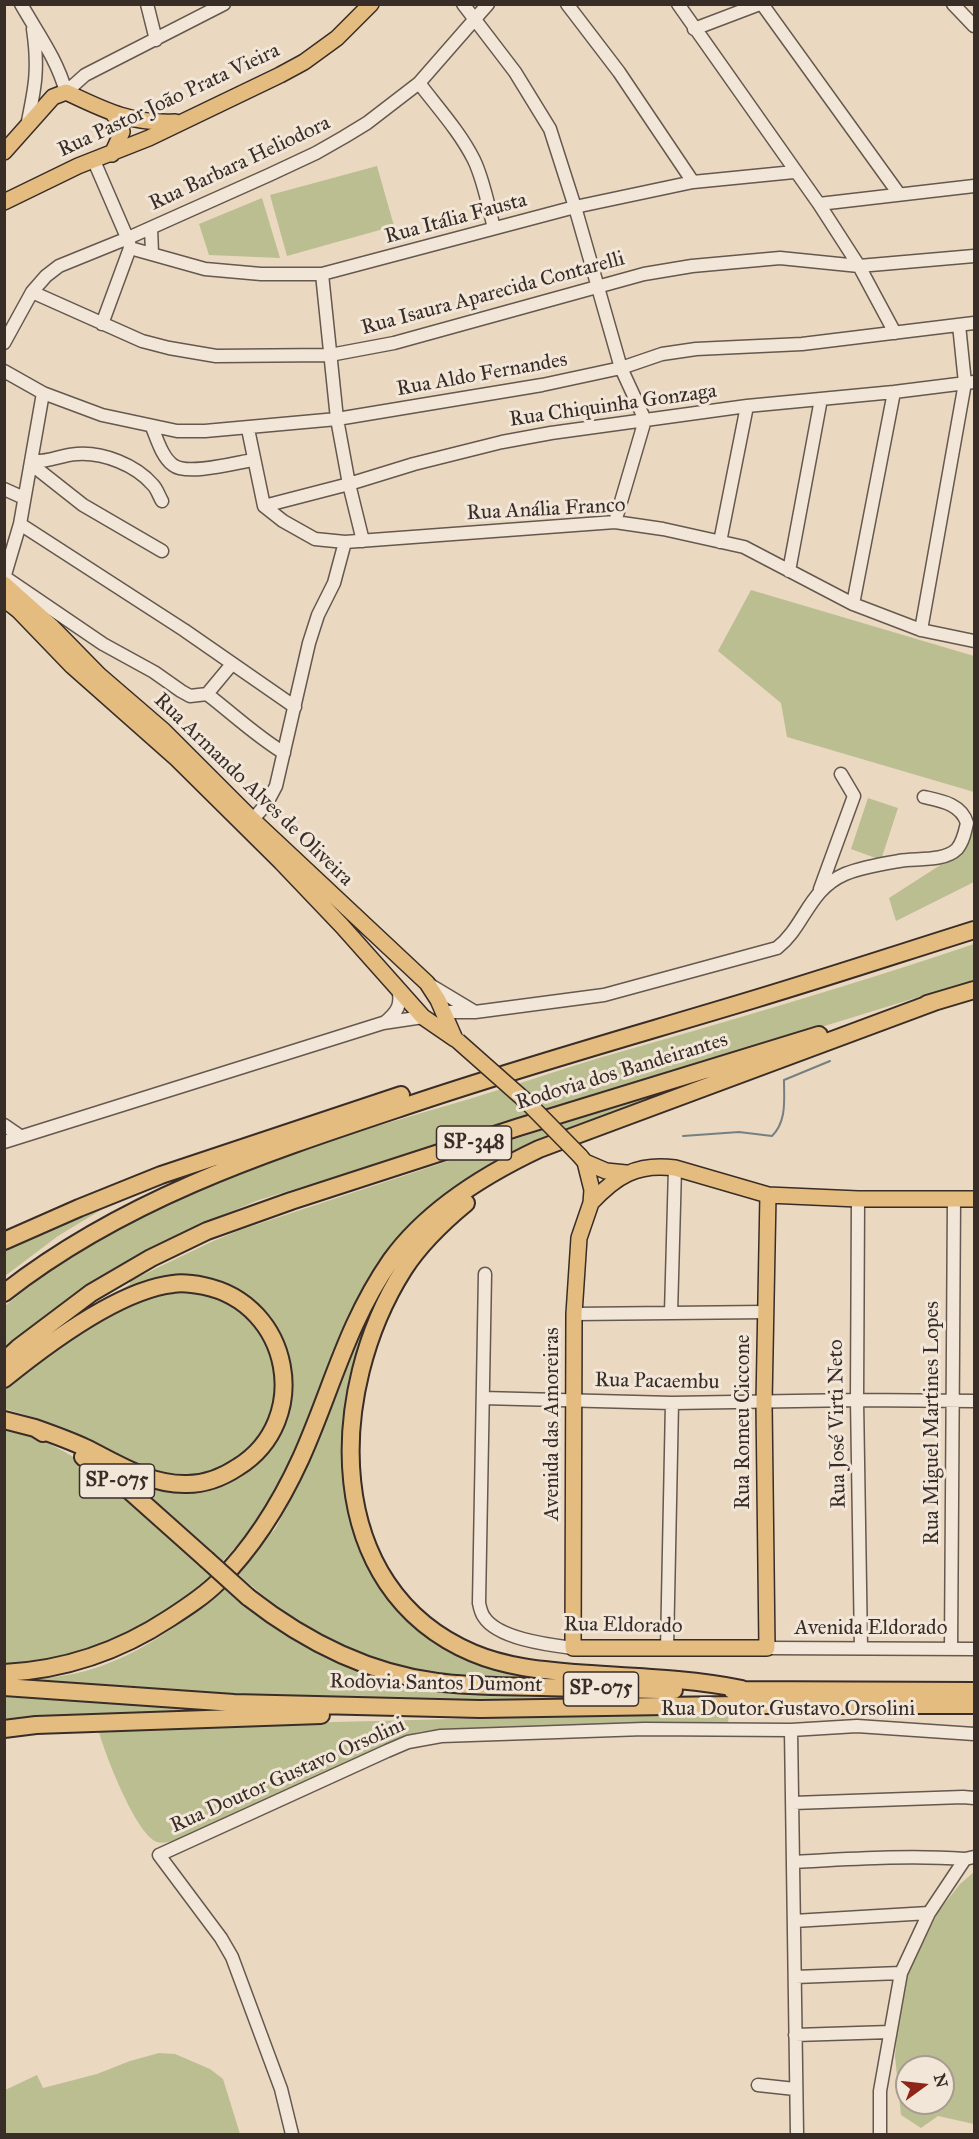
<!DOCTYPE html>
<meta charset="utf-8">
<style>
body{margin:0}
#map{position:relative;width:979px;height:2139px;overflow:hidden;background:#ead8c1;font-family:"IM FELL Great Primer",serif}
canvas{display:block}
.frame{position:absolute;inset:0;border:6px solid #392d28;pointer-events:none}
.north{position:absolute;left:895px;top:2055px;width:60px;height:60px;box-sizing:border-box;background:#f1e6d7;border:2px solid #a79c91;border-radius:50%;rotate:75deg;font-size:16px;font-weight:700;line-height:24px;text-align:center;color:#392d28}
.north::after{content:'';display:block;margin:auto;width:21px;height:27px;background:#8f2418;clip-path:polygon(50% 0,100% 100%,50% 72%,0 100%)}
</style>
<div id="map">
<canvas width="979" height="2139"></canvas>
<div class="frame"></div>
<div class="north">N</div>
</div>
<script>
const ctx = document.querySelector('canvas').getContext('2d');
ctx.lineJoin = 'round';
function fillPath(path, color) {
  ctx.fillStyle = color;
  ctx.fill(path, 'evenodd');
}
function strokePath(path, color, width, dash) {
  ctx.strokeStyle = color;
  ctx.lineWidth = width;
  ctx.lineCap = dash ? 'butt' : 'round';
  ctx.setLineDash(dash || []);
  ctx.stroke(path);
}
function drawText(font, color, halo, rows, align = 'center') {
  ctx.font = font + ' "IM FELL Great Primer",serif';
  ctx.lineWidth = 6;
  ctx.setLineDash([]);
  ctx.textBaseline = 'middle';
  ctx.strokeStyle = halo;
  ctx.fillStyle = color;
  for (const [text, x, y, turn = 0] of rows) {
    ctx.save();
    ctx.translate(x, y);
    ctx.rotate((+turn || 0) * Math.PI / 180);
    ctx.textAlign = isNaN(turn) ? turn : align;
    if (halo) ctx.strokeText(text, 0, 0);
    ctx.fillText(text, 0, 0);
    ctx.restore();
  }
}
fillPath(new Path2D(`
 M377,166L394,226L287,256L270,195Z
 M262,198L280,258L209,255L199,224Z
 M751,590L974,656V792L787,737L781,703L718,651Z
 M868,798L898,808L881,860L851,849Z
 M974,828V882L896,921L889,898L956,855L970,830Z
 M974,944V980L259,1200C228,1213 197,1225 167,1241C109,1271 54,1309 5,1351V1306C60,1260 125,1220 191,1191C284,1151 383,1125 479,1096C519,1084 559,1070 599,1058C725,1022 850,986 974,944Z
 M696,1084L568,1132L431,1210L333,1358L288,1468L274,1495L248,1533L223,1561L126,1475C147,1478 169,1480 190,1483C198,1484 209,1487 217,1485C280,1473 307,1391 282,1338C274,1321 260,1308 246,1297C237,1290 221,1280 209,1280C199,1279 187,1285 178,1287C148,1295 119,1302 89,1309L130,1284V1281L211,1242L240,1230L536,1132L561,1123L565,1119Z
 M114,1202L58,1236L5,1276V1247Z
 M400,1261L357,1366L355,1525L422,1626L538,1674L536,1678C512,1677 487,1678 463,1676C376,1669 301,1632 237,1573L275,1529L302,1478L357,1338L369,1313Z
 M187,1290C198,1293 212,1295 222,1299C230,1302 249,1317 255,1324C286,1360 279,1421 245,1452C230,1466 207,1474 187,1475C144,1479 106,1447 69,1431C48,1421 26,1415 5,1409V1386C45,1357 111,1303 159,1293C168,1291 178,1291 187,1290Z
 M5,1429C86,1445 155,1523 214,1577L182,1602L142,1629L68,1659L5,1667Z
 M224,1586L294,1636L478,1692L728,1696V1699L471,1702L211,1697L24,1681C47,1678 70,1676 92,1669C139,1655 189,1620 224,1586Z
 M5,1697L256,1712L5,1723Z
 M729,1712L728,1724L595,1725L432,1730L418,1732L180,1839C173,1841 164,1844 157,1842C136,1835 103,1750 98,1728Z
 M974,1872V2124L938,2116L921,2128L901,2115L895,2056L901,1988L938,1912L960,1884ZM907,2067H943V2103H907Z
 M159,2053L175,2054L210,2069L223,2079L240,2134H5V2090L37,2075L43,2088L97,2074L130,2061Z`), '#bbbe90');
strokePath(new Path2D(`
 M683,1136L739,1132L772,1136C787,1121 784,1100 784,1080L830,1061`), '#758082', 2);
const minor = new Path2D(`
 M21,4C38,34 57,59 66,92L85,75L224,4
 M147,4L156,40
 M463,4L515,72L550,129L575,207L621,368L645,420L615,522
 M567,4L619,72L693,182
 M678,4L819,204L859,266L895,333
 M762,4L899,194
 M953,4L974,26
 M694,29L760,4
 M419,83C438,108 460,132 474,160C484,181 488,205 494,228
 M27,126C35,88 39,69 33,29
 M94,161L129,242L130,248L102,324
 M819,204L974,186
 M151,228L152,253
 M130,248L205,269L261,274H322L575,207L693,182L794,172
 M322,274L337,419L349,484L363,541
 M32,292L142,341L169,348L216,356L330,355L394,343L644,274L692,266L780,258L859,266L974,256
 M4,343L32,292L46,276L59,266L128,238L269,175L316,153L344,137L367,123L419,83L488,4
 M4,371L43,393L102,415L177,431H205L337,419L542,385L621,368L662,354L696,349L802,344L974,323
 M152,427C157,439 162,457 173,465C187,476 235,463 253,460
 M248,429L264,506L283,521L315,539L345,542L615,522L663,529L744,547L853,604L921,630L974,641
 M31,461C49,463 59,455 77,454C103,452 136,465 153,485C157,489 159,496 162,501
 M31,464L83,505L162,551
 M4,489L24,498
 M264,506L349,484L414,464L502,442L551,433L747,406L894,392L974,382
 M20,524L184,630L295,707
 M720,542L747,406
 M789,571L821,399
 M4,578L20,524L43,393
 M6,578L103,644L154,672L181,691L190,696L207,694C233,714 256,736 284,753
 M853,604L894,392
 M921,630L965,383L959,325
 M207,694L232,664
 M246,825C259,815 269,801 276,786L309,643L318,615L334,583L345,542
 M820,889L854,796L841,774
 M430,985L475,1012
 M442,1012H475L604,995L777,948C805,926 808,890 845,874C862,867 881,864 899,861C916,858 944,862 957,849C963,842 965,832 967,823C961,804 942,801 924,797
 M384,1023C398,1012 402,1004 398,988
 M4,1125L20,1136
 M4,1142L383,1023L423,1017
 M858,1199L857,1400L861,1648
 M485,1274L479,1603C480,1608 481,1613 484,1617C498,1639 550,1645 573,1648
 M671,1313L675,1168
 M574,1314L766,1312
 M483,1398L672,1403L857,1400L974,1401
 M767,1648L974,1649
 M667,1649L672,1403
 M951,1649L954,1198
 M791,1730L797,2134
 M793,1803L963,1797L974,1798
 M794,1862C851,1859 908,1855 965,1859
 M794,1921L929,1913
 M795,1977L901,1973
 M795,2035L890,2032
 M758,2085L795,2089
 M292,2134L281,2089L232,1957L221,1938L159,1855L387,1751L408,1742L441,1736L644,1729L791,1730L857,1726L974,1734
 M880,2134V2091L901,1973L929,1913L965,1859L974,1857`);
const major = new Path2D(`
 M4,152L53,97L66,92C104,110 131,124 175,122
 M112,154L122,132L120,122L114,115
 M4,202L78,166L149,138L280,75L304,62L337,38L371,4
 M4,584L51,626L99,675L164,731L253,820L427,983L438,1000L455,1039
 M4,599L19,611L72,666L177,759L281,862L342,926L423,1017L455,1039
 M580,1156L585,1162L592,1190L591,1203L579,1238L574,1314L573,1648H767L764,1403L768,1195
 M585,1162L606,1171L626,1173
 M591,1203C616,1176 637,1163 675,1168L768,1195L858,1199H974`);
const highway = new Path2D(`
 M927,1004L974,990
 M466,1203C443,1222 420,1244 404,1269C327,1390 320,1588 473,1653C506,1667 541,1670 575,1673C631,1677 687,1678 742,1689
 M4,1241L79,1208L161,1175L401,1095
 M4,1293C123,1200 259,1155 400,1108C517,1068 636,1035 755,999C828,977 901,953 974,930
 M4,1361L18,1348L91,1293L151,1258L207,1231L291,1201L519,1127L819,1035
 M4,1379C46,1345 119,1290 173,1284C183,1282 194,1284 204,1286C291,1304 313,1420 238,1467C223,1477 206,1484 187,1484C150,1485 118,1464 86,1448C69,1440 52,1434 35,1428
 M4,1420L35,1428L43,1433
 M83,1457L123,1485L206,1559
 M248,1597C303,1640 367,1673 437,1682C472,1687 507,1686 542,1687C586,1688 630,1690 674,1690
 M4,1673C65,1670 120,1651 170,1618C187,1607 204,1596 218,1582C253,1547 280,1504 301,1458C332,1389 346,1325 391,1260C427,1210 484,1175 539,1149L937,1001
 M4,1687L234,1703L480,1709L729,1705H974
 M732,1690L974,1691
 M4,1729L36,1725L321,1715`);
strokePath(minor, '#65584e', 15);
strokePath(major, '#392d28', 18);
strokePath(highway, '#392d28', 20);
strokePath(minor, '#f1e6d7', 12);
strokePath(major, '#e5bc80', 15);
strokePath(highway, '#e5bc80', 16);
const majorBridge = new Path2D(`
 M458,1041L528,1103L580,1156`);
const highwayBridge = new Path2D(`
 M206,1559L248,1597`);
strokePath(majorBridge, '#392d28', 18, []);
strokePath(highwayBridge, '#392d28', 20, []);
strokePath(majorBridge, '#e5bc80', 15);
strokePath(highwayBridge, '#e5bc80', 16);
for (const [x, y, w] of [
 [474,1143,75],
 [117,1481,75],
 [601,1689,75]
]) {
  const box = new Path2D();
  box.roundRect(x - w / 2, y - 17, w, 34, 4.5);
  ctx.fillStyle = '#f1e6d7';
  ctx.fill(box);
  strokePath(box, '#392d28', 1.5);
}
drawText('bold 20px', '#392d28', null, [
 ["SP-348",474,1143],
 ["SP-075",117,1481],
 ["SP-075",601,1689]
]);
drawText('21px', '#392d28', '#f1e6d7', [
 ["Rua Pastor João Prata Vieira",169,101,-25],
 ["Rua Barbara Heliodora",240,164,-25],
 ["Rua Itália Fausta",456,219,-15],
 ["Rua Isaura Aparecida Contarelli",493,294,-15],
 ["Rua Aldo Fernandes",482,375,-10],
 ["Rua Chiquinha Gonzaga",613,406,-8],
 ["Rua Anália Franco",546,510,-3],
 ["Rua Armando Alves de Oliveira",253,790,44],
 ["Rodovia dos Bandeirantes",622,1072,-17],
 ["Rua Pacaembu",657,1382,1],
 ["Rua Romeu Ciccone",744,1422,-90],
 ["Rua Miguel Martines Lopes",933,1423,-90],
 ["Avenida das Amoreiras",553,1424,-90],
 ["Rua José Virti Neto",838,1424,-91],
 ["Rua Eldorado",623,1626,1],
 ["Avenida Eldorado",871,1629],
 ["Rodovia Santos Dumont",436,1684,1],
 ["Rua Doutor Gustavo Orsolini",788,1710],
 ["Rua Doutor Gustavo Orsolini",288,1776,-24]
]);
</script>
